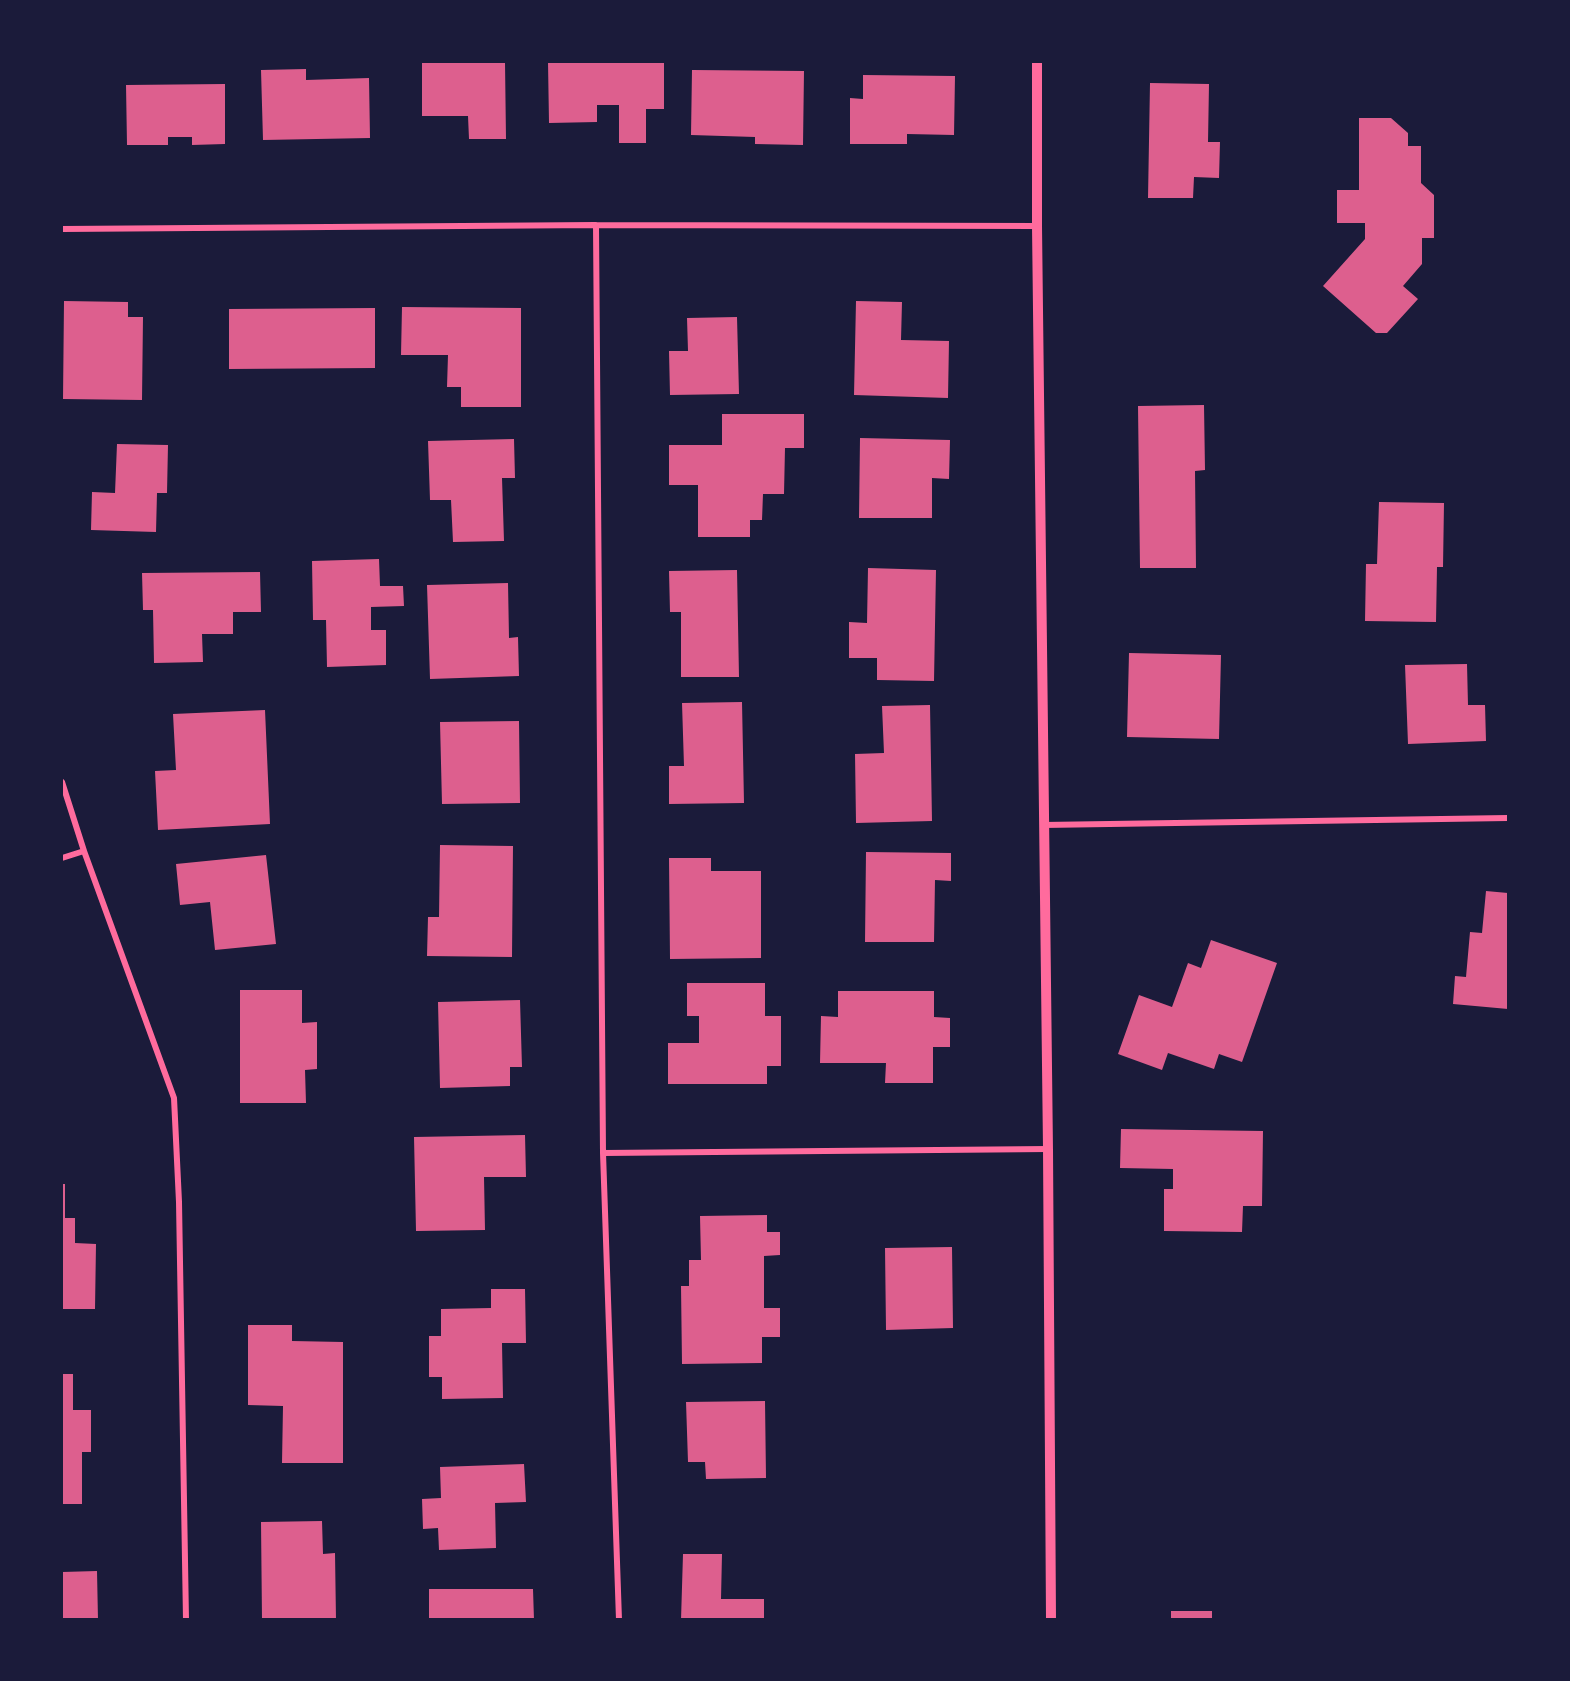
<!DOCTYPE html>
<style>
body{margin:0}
#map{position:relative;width:1570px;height:1681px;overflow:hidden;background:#1b1b3a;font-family:"Crimson Pro",serif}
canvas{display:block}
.frame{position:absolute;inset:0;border:63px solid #1b1b3a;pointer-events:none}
</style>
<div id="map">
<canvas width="1570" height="1681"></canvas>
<div class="frame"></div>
</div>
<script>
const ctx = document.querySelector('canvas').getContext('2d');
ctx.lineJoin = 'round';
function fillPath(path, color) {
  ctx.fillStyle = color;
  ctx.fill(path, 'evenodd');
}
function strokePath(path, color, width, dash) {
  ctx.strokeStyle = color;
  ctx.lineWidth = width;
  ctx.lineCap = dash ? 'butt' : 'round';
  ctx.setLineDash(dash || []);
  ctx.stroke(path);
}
fillPath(new Path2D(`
 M422,62H505L506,139H469L468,116H422Z
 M548,62H664V109H646V143H619V105H597V122L549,123Z
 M306,69V80L369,78L370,138L263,140L261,70Z
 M692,70L804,71L803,145L755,144V137L691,135Z
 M863,75L955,76L954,135L907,134V144H850V98L863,99Z
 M1150,83L1209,84L1208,142H1220L1219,178L1194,177L1193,198H1148Z
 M225,84V144L192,145V137H168V145H127L126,85Z
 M1359,118H1391L1408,133V146H1421V183L1434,195V238H1422V264L1403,286L1418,299L1387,333H1376L1323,286L1365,239V223H1337V190H1359Z
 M64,301L128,302V317H143L142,400L63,399Z
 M856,301L902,302L901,340L949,341L948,398L854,395Z
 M402,307L521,308V407H461V387H447L448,355H401Z
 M375,308V368L229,369V309Z
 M737,317L739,394L670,395L669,351H688L687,318Z
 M1204,405L1205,470L1195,471L1196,568H1140L1138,406Z
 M722,414H804V448H785L784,494H763L762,520H750V537H698V485H669V445H722Z
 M860,438L950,440L949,479L932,478V518H859Z
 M514,439L515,478H502L504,541L453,542L451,500H430L428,441Z
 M117,444L168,445L167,493H157L156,532L91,530L92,492L115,493Z
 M1379,502L1444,503L1443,567H1437L1436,622L1365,621L1366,564H1377Z
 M379,559L380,586H403L404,606L371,607V630H386V665L327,667L326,620H313L312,561Z
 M868,568L936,570L934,681L877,680V658H849V622L867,623Z
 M737,570L739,677H681V612H670L669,571Z
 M260,572L261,612H233V634H202L203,662L154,663L153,610H143L142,573Z
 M508,583L509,638L518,637L519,676L430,679L427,585Z
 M1129,653L1221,655L1219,739L1127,737Z
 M1467,664L1468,705H1485L1486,741L1408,744L1405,665Z
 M742,702L744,803L669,804V766H684L682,703Z
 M930,705L932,821L856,823L855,754L884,753L882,706Z
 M265,710L270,824L158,830L155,771L176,770L173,714Z
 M519,721L520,803L442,804L440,722Z
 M440,845L513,846L512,957L427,956L428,917H439Z
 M866,852L951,853V881L935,880L934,942H865Z
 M266,855L276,944L215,950L210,902L180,905L176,864Z
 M669,858H711V871H761V958L670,959Z
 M1486,891L1508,893V1009L1453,1004L1455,976L1466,977L1470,932L1482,933Z
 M1211,940L1277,963L1242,1062L1219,1054L1214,1069L1168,1053L1162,1070L1118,1054L1139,995L1172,1007L1188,963L1201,968Z
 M687,983H765V1016H781V1066H767V1084H668V1043H699V1016H687Z
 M240,990H302V1023L317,1022V1069L305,1070L306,1103H240Z
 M838,991H934V1017L950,1018V1047H933V1083H885L886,1063H820L821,1016L838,1017Z
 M520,1000L522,1067H510V1086L440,1088L438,1002Z
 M1121,1129L1263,1131L1262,1206H1243L1242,1232L1164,1231V1189H1173V1169L1120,1168Z
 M525,1135L526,1177H484L485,1230L416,1231L414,1137Z
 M62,1184H65V1218H75V1243L96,1244L95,1309H62Z
 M767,1215V1232H780V1255L764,1256V1308H780V1337H762V1363L682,1364L681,1286H689V1260H701L700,1216Z
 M952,1247L953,1328L886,1330L885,1248Z
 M491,1289H525L526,1343H502L503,1398L442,1399V1377H429V1336H441V1309L491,1308Z
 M248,1325H292V1341L343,1342V1463H282L283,1406L248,1405Z
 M62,1374H73V1410H91V1452H82V1504H62Z
 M765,1401L766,1478L706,1479L705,1462H688L686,1402Z
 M524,1464L526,1502L495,1503L496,1548L439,1550L438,1528L423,1529L422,1499L441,1498L440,1467Z
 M322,1521L323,1554L335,1553L336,1620H262L261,1522Z
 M683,1554H722L721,1599H764V1620H681Z
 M97,1571L98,1620H62V1572Z
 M429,1589H533L534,1620H429Z
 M1171,1611H1212V1620H1171Z`), '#dd5f8e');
strokePath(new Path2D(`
 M596,225L603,1153L619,1620
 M62,229L596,225L1037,226
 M62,782L84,851L174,1098L179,1202L186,1620
 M1043,825L1508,818
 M62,858L84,851
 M603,1153L1048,1149`), '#ff6b9d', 6);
strokePath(new Path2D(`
 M1037,62V226L1048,1149L1051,1620`), '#ff6b9d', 10);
</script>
